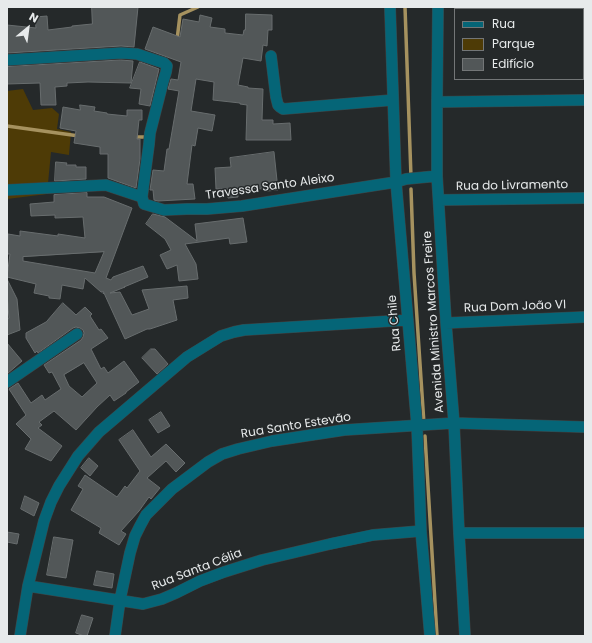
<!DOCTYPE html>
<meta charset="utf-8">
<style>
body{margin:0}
#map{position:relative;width:592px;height:643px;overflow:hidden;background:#25292a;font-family:Poppins,sans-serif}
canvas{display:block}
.frame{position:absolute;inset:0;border:8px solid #e7eaeb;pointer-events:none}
.legend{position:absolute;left:454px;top:8px;width:130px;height:72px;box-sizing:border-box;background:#25292a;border:1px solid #737677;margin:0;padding:5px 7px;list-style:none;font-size:12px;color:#e7eaeb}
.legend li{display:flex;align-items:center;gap:8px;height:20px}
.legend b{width:20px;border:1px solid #737677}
.north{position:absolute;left:8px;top:8px;width:40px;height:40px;-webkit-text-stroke:3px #25292a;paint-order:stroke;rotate:29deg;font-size:11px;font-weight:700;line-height:16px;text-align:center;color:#e7eaeb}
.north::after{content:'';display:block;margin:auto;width:14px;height:18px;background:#e7eaeb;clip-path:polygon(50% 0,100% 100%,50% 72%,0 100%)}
</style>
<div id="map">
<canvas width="592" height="643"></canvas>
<div class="frame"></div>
<ul class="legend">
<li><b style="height:5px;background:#056577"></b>Rua</li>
<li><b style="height:11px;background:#4e3b06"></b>Parque</li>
<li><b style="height:11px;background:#525758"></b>Edifício</li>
</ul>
<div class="north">N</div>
</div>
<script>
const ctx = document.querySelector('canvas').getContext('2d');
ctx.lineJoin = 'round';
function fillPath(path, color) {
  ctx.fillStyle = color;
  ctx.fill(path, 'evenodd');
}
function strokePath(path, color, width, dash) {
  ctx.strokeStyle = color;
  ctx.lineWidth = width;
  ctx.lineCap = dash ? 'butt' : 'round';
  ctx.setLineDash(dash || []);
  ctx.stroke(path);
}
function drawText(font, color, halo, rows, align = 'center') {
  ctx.font = font + ' Poppins,sans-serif';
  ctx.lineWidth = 3;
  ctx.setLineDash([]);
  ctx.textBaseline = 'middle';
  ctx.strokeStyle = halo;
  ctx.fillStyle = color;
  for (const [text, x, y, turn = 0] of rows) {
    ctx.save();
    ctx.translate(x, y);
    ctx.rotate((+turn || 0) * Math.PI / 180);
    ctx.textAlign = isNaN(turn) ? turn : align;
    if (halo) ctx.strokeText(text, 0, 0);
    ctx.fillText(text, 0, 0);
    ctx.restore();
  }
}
fillPath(new Path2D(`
 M23,89L33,110L52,108L59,114L57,129L71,132L69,155L51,152L47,194L7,199V91Z`), '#4e3b06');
strokePath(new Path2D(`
 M405,7L411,177
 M177,40L180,15L198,7
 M7,126L79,136
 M133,137H147
 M411,189L414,273L424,424
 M425,436L437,636`), '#a6925f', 3.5);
const building = new Path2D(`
 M92,7H138L134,47L121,46L7,53V25L36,28L35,17L47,16L48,30L72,27V26L92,24Z
 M246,14L272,15V30H268L267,46L263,45L261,61L243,58L238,85L248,87V88L263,89L262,120H273V124L290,123L291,140H246L247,105L240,104V103L213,100L214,82L196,79L191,111L215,115L212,131L198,128L195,146L192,145L187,184H193L195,199L158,201L154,200L153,190H150L153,170L164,171L167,149H169L179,91L168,89L171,79L178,80L181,62L145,49L153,27L180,37L183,19L199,22L200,15L212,18L210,27L225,29V33L243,35L244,30H245Z
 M121,60L133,61L131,83L88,82L67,83V86L55,87L56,105H41L40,83L7,84V67Z
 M140,62L159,69L150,106L139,104L141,89L130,88Z
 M80,105L95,107L94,111L107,113V114L127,116V110H142V120H139L137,139H140V159L136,188L108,178V154H100V147L74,143L76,131L60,128L63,107L80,110Z
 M274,152L278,190L267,191V189L237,188L238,197L228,198L226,189H216L215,168L231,167L230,158Z
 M56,162L67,163L66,165H76V167H86V179L55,181Z
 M87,193V197H104L132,208L106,278L111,280L113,277L143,266L148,277L124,287H125L110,293L120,292L132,315L149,309L142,290L187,286L188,298L173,300L177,320L150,329H147L125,339L104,293L103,294L104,292H101L85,278L83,289L62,285L60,299L49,298V296L34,293L36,284L7,277L10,254H7L8,234L20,236V231L58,236V234L85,238L83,217L55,218V215L31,216L30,204L54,202V195ZM104,252L95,273L23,261V257Z
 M153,214L165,217L197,241L195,224L243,218L247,242L230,244L229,238L185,244L196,264L198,279L179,281L177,265L167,269L160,255L171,250L165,239L146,224Z
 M7,279L17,299L20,330L7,335V319L9,318L7,294Z
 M63,303L76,315L85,307L92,314L90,316L99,330L101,329L108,338L91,349L101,369L104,367L108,373L124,361L139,382L126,392V393L114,401L110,395L97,407L76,430L54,411L39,422L42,425L38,428L62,446L51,461L25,449L31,439L16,424L26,415L9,389L18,383L31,403L42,395L45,400L61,389L52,372L49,373L44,365L81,340L83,337L84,333L83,330L80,328L76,327L73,328L38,353L37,351L35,353L26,338V333L46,322ZM84,363L97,383L82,397L69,386L64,375Z
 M7,343L22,361L7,374Z
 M151,349H155L168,364L157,374L142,358Z
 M161,412L170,426L158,433L149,420Z
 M133,430L151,457L166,444L185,463L176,472L166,461L147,478L160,488L151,499L149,497L139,511L121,531L126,534L119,545L99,533L101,528L71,510L83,489L78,486L85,475L117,497L125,486L127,488L140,471L119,440Z
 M89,458L98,466L90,476L81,468Z
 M25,496L39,503L34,516L21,509Z
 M7,532L19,534L17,544L7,542Z
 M54,537L73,540L66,578L47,575Z
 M97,571L114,574L112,588L94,585Z
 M82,615L93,618L87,636H84L76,633Z`);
fillPath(building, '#525758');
strokePath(building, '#686d6e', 1);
const minor = new Path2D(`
 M390,7L396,182L417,426L421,531L430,636
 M438,7L437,102V176L446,323L454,423L459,533L465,636
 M271,56L276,97L278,105L280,107L283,109L393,100
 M7,60L121,53L137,54L164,63L167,66L166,72L163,82L150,133L149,144L142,197L144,204L164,210L187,209H207L242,206L396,182L406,179L437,176
 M437,102L585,100
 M7,190L106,185L142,197
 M439,200L585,198
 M446,323L585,317
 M7,382L77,334
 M459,533H585
 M28,586L143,604L162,599L176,593L200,581L224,572L262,560L330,544L373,535L421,531
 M20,636L28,586L44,521L51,502L59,486L78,456L99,432L187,357L221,336L234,332L244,330L408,320
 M115,636L120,600L130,553L135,536L140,526L146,515L172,489L208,462L222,454L238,449L272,441L344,430L454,423L585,427`);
strokePath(minor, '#404445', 12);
strokePath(minor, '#056577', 11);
drawText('12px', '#e7eaeb', '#25292a', [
 ["Rua do Livramento",512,186,-1],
 ["Travessa Santo Aleixo",270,187,-8],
 ["Rua Dom João VI",515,307,-2],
 ["Avenida Ministro Marcos Freire",434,322,-94],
 ["Rua Chile",395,323,-95],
 ["Rua Santo Estevão",296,426,-9],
 ["Rua Santa Célia",197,570,-21]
]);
</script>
